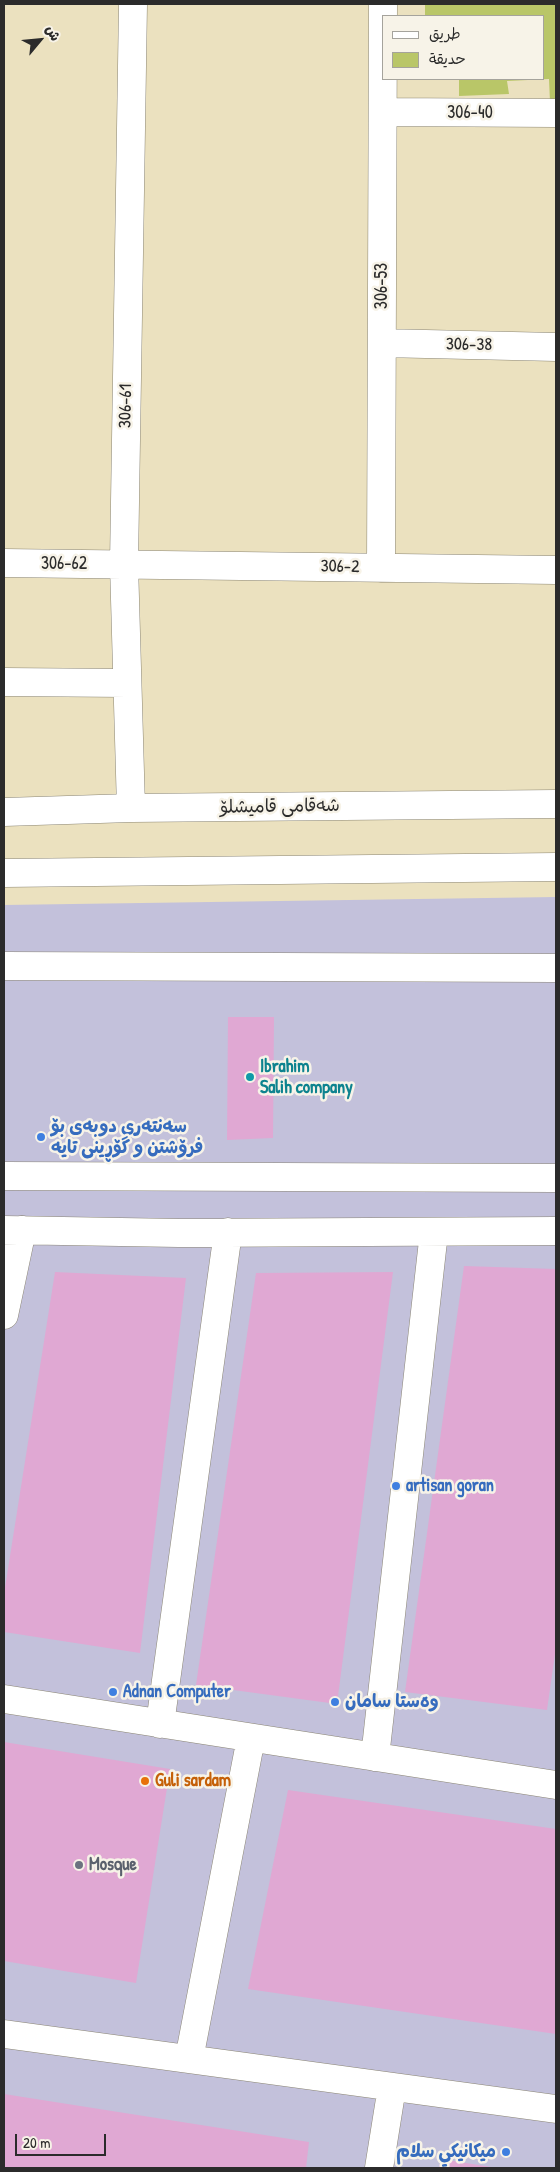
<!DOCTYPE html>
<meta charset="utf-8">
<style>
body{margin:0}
#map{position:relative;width:560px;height:2172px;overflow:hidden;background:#ebe1bf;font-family:"Patrick Hand","Playpen Sans Arabic",sans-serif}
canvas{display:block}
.frame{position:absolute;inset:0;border:5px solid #2b2b2b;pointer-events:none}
.legend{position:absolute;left:382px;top:15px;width:162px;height:65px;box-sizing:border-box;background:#f7f3e8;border:1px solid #a5a39c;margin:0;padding:6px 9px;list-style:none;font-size:15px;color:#2b2b2b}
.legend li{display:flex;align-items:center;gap:10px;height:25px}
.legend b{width:25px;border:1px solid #a5a39c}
.north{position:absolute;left:15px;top:15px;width:50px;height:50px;-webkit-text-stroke:4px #f7f3e8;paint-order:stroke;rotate:62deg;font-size:14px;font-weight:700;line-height:20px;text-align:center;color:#2b2b2b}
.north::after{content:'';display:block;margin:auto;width:18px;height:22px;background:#2b2b2b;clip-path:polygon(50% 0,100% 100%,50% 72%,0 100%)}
.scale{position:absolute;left:15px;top:2134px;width:91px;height:22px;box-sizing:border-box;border:2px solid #2b2b2b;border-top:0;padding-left:6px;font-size:15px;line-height:18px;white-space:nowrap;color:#2b2b2b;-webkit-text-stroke:4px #f7f3e8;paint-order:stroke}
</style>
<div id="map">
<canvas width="560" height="2172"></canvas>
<div class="frame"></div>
<ul class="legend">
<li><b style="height:6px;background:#fff"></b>طريق</li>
<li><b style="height:14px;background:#b9c668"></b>حديقة</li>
</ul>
<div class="north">ش</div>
<div class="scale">20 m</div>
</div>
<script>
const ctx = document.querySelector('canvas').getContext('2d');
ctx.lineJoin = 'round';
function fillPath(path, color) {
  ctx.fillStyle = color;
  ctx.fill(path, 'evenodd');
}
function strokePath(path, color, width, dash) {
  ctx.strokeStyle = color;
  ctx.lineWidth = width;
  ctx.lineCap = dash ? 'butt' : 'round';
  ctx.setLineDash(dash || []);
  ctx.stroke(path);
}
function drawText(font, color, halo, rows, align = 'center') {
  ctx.font = font + ' "Patrick Hand","Playpen Sans Arabic",sans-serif';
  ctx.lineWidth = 5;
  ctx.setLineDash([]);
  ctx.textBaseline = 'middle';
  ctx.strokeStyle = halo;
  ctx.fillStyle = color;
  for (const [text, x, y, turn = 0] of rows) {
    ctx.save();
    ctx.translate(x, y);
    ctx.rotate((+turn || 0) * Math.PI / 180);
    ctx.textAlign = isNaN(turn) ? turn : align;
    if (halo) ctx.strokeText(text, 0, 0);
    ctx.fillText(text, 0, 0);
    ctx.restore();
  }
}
fillPath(new Path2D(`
 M556,897V2168H4V905Z`), '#c3c1db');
fillPath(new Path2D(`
 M425,4H556V102H550L549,79L507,81L509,94L459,96V79H544V16H425Z`), '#b9c668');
fillPath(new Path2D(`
 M228,1017H274L273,1138L227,1140Z
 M464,1266L556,1269V1647L547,1710L405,1692Z
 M55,1272L186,1278L140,1653L4,1632V1594Z
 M393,1272L337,1704L196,1685L256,1273Z
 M4,1742L170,1769L136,1983L4,1961Z
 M288,1790L556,1829V2034L248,1989Z
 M4,2094L309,2142L306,2168H4Z
 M441,2159L491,2167V2168H439Z`), '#e0a8d3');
const minor = new Path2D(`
 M384,112L556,113
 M382,343L556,347
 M4,563L556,570
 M381,568L383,4
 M4,682L127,683
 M131,808L124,564L133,4
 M4,812L131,808L556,804
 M4,873L556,867
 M4,966L556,968
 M4,1176L556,1178
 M4,1230L179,1233L556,1231
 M4,1315L22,1230
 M4,1699L556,1785
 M160,1724L228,1232
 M375,1757L434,1232
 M4,2034L556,2109
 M189,2059L251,1738
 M379,2168L392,2087`);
strokePath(minor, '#8b8675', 29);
strokePath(minor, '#fff', 28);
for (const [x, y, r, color] of [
 [250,1077,5,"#0f9aa8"],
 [41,1137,5,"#3f7fe0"],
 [396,1486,5,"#3f7fe0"],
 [113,1692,5,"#3f7fe0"],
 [335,1702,5,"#3f7fe0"],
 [145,1781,5,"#e8710a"],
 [79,1865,5,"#6b7280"],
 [506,2152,5,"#3f7fe0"]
]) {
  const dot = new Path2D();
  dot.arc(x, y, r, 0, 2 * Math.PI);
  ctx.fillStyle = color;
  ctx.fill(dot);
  strokePath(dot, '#f7f3e8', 2);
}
drawText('18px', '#2b2b2b', '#f7f3e8', [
 ["306-40",470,113],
 ["306-53",382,286,-90],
 ["306-38",469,345,1],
 ["306-61",126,406,-89],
 ["306-62",64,564],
 ["306-2",340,567,1],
 ["شەقامی قامیشلۆ",280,807,-1]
]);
drawText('bold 18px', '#0d838f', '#f7f3e8', [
 ["Ibrahim",260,1067],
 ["Salih company",260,1088]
], 'left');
drawText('bold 18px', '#366cbe', '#f7f3e8', [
 ["سەنتەری دوبەی بۆ",51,1127],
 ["فرۆشتن و گۆڕینی تایە",51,1148],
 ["artisan goran",406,1486],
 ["Adnan Computer",123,1692],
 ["وەستا سامان",345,1702],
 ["ميكانيكي سلام",496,2152,"right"]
], 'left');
drawText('bold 18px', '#c56008', '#f7f3e8', [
 ["Guli sardam",155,1781]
], 'left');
drawText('bold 18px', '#5b616d', '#f7f3e8', [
 ["Mosque",89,1865]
], 'left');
</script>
